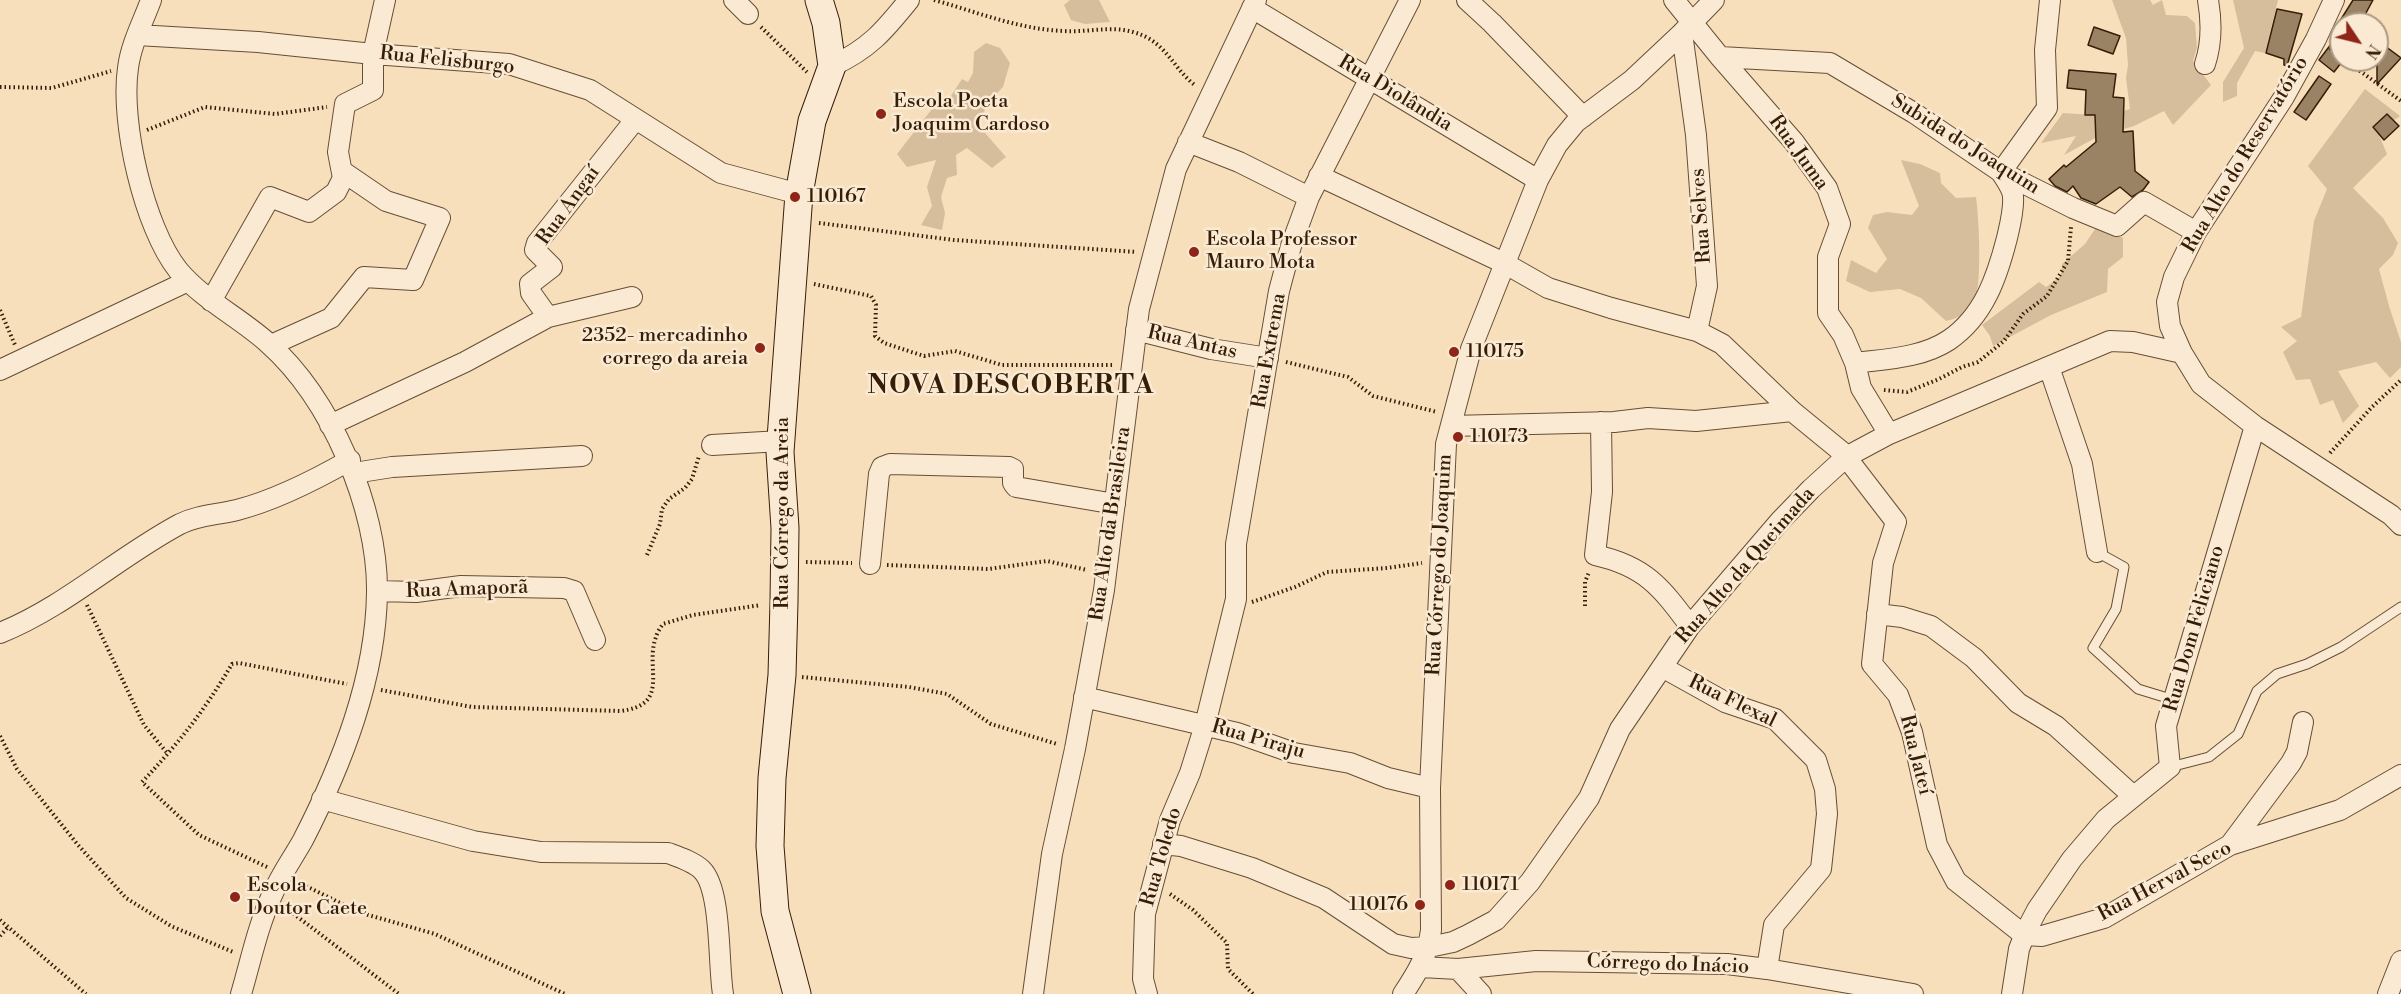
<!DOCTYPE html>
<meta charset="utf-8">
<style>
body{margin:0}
#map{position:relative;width:2401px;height:994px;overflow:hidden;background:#f7dfbc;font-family:"Libre Bodoni",serif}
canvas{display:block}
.north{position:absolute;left:2329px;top:12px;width:60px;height:60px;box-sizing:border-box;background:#faead3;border:2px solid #ac9881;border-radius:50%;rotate:125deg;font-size:16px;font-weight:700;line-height:24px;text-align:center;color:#361d07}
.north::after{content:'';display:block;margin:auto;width:21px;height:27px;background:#8f2418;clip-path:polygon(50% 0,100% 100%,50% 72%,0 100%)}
</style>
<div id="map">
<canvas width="2401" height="994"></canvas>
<div class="north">N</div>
</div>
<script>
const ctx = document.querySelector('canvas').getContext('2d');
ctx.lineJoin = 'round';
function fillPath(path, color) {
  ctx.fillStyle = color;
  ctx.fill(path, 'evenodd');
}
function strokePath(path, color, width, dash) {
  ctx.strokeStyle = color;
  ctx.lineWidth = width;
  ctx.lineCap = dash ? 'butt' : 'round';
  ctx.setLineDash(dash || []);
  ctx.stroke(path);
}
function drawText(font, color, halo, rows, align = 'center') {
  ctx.font = font + ' "Libre Bodoni",serif';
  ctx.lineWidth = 5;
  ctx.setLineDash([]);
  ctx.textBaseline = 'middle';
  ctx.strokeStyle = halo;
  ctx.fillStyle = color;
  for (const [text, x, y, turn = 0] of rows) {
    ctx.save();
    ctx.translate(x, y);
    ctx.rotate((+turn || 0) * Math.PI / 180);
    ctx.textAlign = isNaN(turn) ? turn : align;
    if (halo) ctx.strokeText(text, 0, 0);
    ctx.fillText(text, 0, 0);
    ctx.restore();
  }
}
fillPath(new Path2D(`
 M1070,0H1099L1110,22L1085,24L1071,20L1064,5Z
 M2112,0H2150L2153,5L2162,0L2166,15L2187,16L2195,23L2197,47L2193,61L2211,85L2173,125L2164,111L2134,126L2097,137L2064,155L2076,136L2041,143L2063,113L2108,116L2130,109L2126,78L2128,65L2126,38Z
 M2233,0H2278L2265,53L2255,51L2237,83V96L2223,102V82L2244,48Z
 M986,43L1000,48L1010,63L1003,87L987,104L979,126L1006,157L992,168L967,148L956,155L957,175L947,178L941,197L945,213L942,230L921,225L932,206L927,187L936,160L907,167L897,154L935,105L947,102L962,79L968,82L973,73L974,52Z
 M2365,89L2400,116L2386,126L2379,135L2387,154L2353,188L2383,218L2398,243L2393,255L2379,269L2389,306L2401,342V367L2390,378L2376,362L2338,371L2359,406L2343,423L2333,400L2320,405L2310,379L2296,380L2283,352L2297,341L2281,327L2301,317L2314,221L2327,189L2308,166Z
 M1901,160L1920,164L1940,173L1941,183L1956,198L1976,197C1979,217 1982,283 1975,300C1969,313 1959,318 1946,321L1921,298L1900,289L1870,292L1846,281L1851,260L1876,273L1887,259L1868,228L1873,215L1887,212L1912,215L1919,206Z
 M2099,223L2123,238V257L2108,269L2107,292L2051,315L1993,346L1990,336L1982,325L2039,282L2046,287L2061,276L2062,264L2085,244Z`), '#d6be9d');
const building = new Path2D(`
 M2353,0H2373L2360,24H2338Z
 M2277,9L2302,14L2287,66L2284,65V59L2266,53Z
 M2094,27L2120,36L2113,54L2088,45Z
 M2341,31V63L2334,72L2319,60Z
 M2377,40L2401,58L2377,84Z
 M2069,70L2116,74L2113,97L2124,98L2123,132L2133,131L2135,171L2149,182L2143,190L2132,197L2120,187L2096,204L2081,198L2073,186L2067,192L2055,186L2049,179L2064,165L2066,167L2096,142L2095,115H2085L2086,90L2067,88Z
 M2319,76L2331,84L2306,120L2294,112Z
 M2387,114L2399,126L2384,140L2373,127Z`);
fillPath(building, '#9a8265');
strokePath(building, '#361d07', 1.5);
const lane = new Path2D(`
 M2097,552L2124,567L2116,609L2093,648L2138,689L2174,700
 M2170,767L2209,757L2238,734L2257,691L2277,674L2307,664L2341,647L2401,607`);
const street = new Path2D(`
 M151,0C143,22 131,44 128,68C120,122 144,227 178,270C203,300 239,317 268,343C331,399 378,508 377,592C376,678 342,764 303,840C293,858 281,874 273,893C258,925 251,960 241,994
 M734,0L748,14
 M1467,0L1492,23L1583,117
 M1674,0L1720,57L1794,142L1827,188L1840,224L1828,257V313L1843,335L1855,363L1861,388L1889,434
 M2334,0L2316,39L2284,97L2196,232L2174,277L2167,302L2170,326L2182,353L2201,384L2255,426L2391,515L2401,525
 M1252,8L1538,180
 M1682,33L1696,135L1707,286L1697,331
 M137,35L258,42L373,54L509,64L590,90L721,173L799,194
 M1720,57L1830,63L1914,113L2001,172L2073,208L2117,226L2144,202L2196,232
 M2205,64C2212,43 2212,23 2208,0
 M832,66C869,49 884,31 909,0
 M1188,142L1239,162L1309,197
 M1319,176L1504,263L1548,288L1611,308L1697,331L1722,344L1792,411
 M211,301L270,197L309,212L336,192L343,178L338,152L345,104L373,90V54L385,0
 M548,317L531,293L530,284L552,267L535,250L537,243L635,120
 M1136,330L1211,349L1268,358
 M271,345L331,318L364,277L413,280L440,218L386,201L342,171
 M1855,363C1886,359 1922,358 1949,340C1984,316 1997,277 2007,238C2010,225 2014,210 2013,197C2013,189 2005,179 2001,172L2047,108L2045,50L2050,0
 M2049,367L2082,464L2097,552
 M0,370L188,281
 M1601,422L1602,492L1595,555C1645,566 1661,587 1690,626
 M330,425L465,362L548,317L632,297
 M1451,426L1614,422L1648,418L1696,421L1792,411L1847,456
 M712,445L781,441
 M1846,457L1896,522L1883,563L1872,664L1898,695L1912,732L1937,845L1956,881L2024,935L2042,936L2104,918L2230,845L2340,810L2401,775
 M354,473L392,467L582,456
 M870,564L879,474L882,467L890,464L1009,467L1013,469V483L1016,487L1115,504
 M377,591L416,592L461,586L564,588L574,591L595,640
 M1877,614L1902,617L1931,626L1974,658L2018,703L2056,726L2132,795
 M0,633C65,607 118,557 180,524C198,515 217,515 237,510C276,500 315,480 350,460
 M1662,667L1725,702L1775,719L1816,760L1825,789L1827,814L1821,869L1774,925L1767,969
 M1084,697L1237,733L1294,753L1350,763L1388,778L1430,788
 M322,799L473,841L541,852L668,853C679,857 694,862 702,870C722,890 718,965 723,994
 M1163,844L1181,846L1252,868L1324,898L1393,944L1411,948L1429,947L1453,942L1468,935L1496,920L1530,882L1589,798L1620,729L1690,626L1780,521L1811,489L1846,457L1889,434L2110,341L2133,342L2182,353
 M2230,845L2291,763L2297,752L2303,722
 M1421,967L1458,969L1536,961L1727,964L1767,969L1913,994
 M1458,969L1481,994
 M1033,994L1052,854L1075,749L1104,590L1139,309L1176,169L1256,0
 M1147,994L1143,979L1145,914L1170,820L1190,773L1205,725L1236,599V544L1279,291L1291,246L1309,197L1410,0
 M1403,994C1417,973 1428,955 1431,930L1430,788L1446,444L1471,349L1538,180L1557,145L1576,122L1632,80L1682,33L1714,0
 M2012,994L2019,949L2026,931L2037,910L2072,859L2106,819L2170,767L2166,726L2255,426
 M2388,994L2401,961`);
const secondary = new Path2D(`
 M797,994L775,911L770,846L772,778L782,675L784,602L785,528L780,452L799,194L812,121L832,66L826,23L819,0`);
strokePath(lane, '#664e34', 11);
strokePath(street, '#664e34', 22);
strokePath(secondary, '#361d07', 29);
strokePath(new Path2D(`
 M934,0C977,12 1018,29 1063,31C1094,33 1118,22 1148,38C1169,50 1177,72 1196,86
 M761,27L807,72
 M2330,48L2341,57
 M2345,60L2401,101
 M0,87L52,88L111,71
 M147,130L205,107L275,114L327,107
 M819,223L954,240L1137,252
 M814,284L871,296L876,305L875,336L884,343L924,356L955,351L1002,365H1115
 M0,310L15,345
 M1286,362L1348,377L1373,396L1437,412
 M1884,390L1907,392L1939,379L1962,367L1978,362L2004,341L2023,314L2047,296L2068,261L2071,227
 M2330,453L2372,407L2401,380
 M647,555L660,524L662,509L669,499L685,488L692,479L699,456
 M806,562L852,563
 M887,565L988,569L1047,561L1087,570
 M1252,602L1295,587L1327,572L1387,568L1422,563
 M87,605L144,725L168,754
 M1585,606V582L1589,572
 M802,677L909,687L947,694L991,724L1057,744
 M381,690L472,707L620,711C672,705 644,668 656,637C657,633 660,628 663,624L693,615L761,605
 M0,736L17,769L78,845L126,898L171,926L233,952
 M267,867L199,835L142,782C178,744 205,710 232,664L239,663L347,684
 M298,882L358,912L435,934L565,994
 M1170,894L1193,910L1227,943L1228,969L1253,994
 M286,908L399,994
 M0,920L86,994
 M0,936L8,927`), '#361d07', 4, [1.5, 3]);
strokePath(lane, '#faead3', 9);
strokePath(street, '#faead3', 20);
strokePath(secondary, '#faead3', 27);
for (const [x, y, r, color] of [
 [881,114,6,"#8f2418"],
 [795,197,6,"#8f2418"],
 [1194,252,6,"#8f2418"],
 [760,348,6,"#8f2418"],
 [1454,352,6,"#8f2418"],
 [1458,437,6,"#8f2418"],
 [1450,885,6,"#8f2418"],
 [235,897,6,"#8f2418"],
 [1420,905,6,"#8f2418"]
]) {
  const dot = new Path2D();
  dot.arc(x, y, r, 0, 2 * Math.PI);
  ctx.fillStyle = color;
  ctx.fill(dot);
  strokePath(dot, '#faead3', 2);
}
drawText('20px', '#361d07', '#faead3', [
 ["Rua Felisburgo",447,61,6],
 ["Rua Diolândia",1395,94,31],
 ["Subida do Joaquim",1965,145,32],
 ["Rua Juma",1798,153,54],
 ["Rua Alto do Reservatório",2246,155,-59],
 ["Rua Angaí",569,206,-54],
 ["Rua Selves",1702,216,-94],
 ["Rua Antas",1192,343,13],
 ["Rua Extrema",1270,351,-80],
 ["Rua Córrego da Areia",783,513,-90],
 ["Rua Alto da Brasileira",1111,524,-82],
 ["Rua Córrego do Joaquim",1440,565,-87],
 ["Rua Alto da Queimada",1746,566,-49],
 ["Rua Amaporã",467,590,-2],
 ["Rua Dom Feliciano",2195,629,-74],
 ["Rua Flexal",1732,702,26],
 ["Rua Piraju",1258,740,16],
 ["Rua Jateí",1915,755,76],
 ["Rua Toledo",1162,857,-74],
 ["Rua Herval Seco",2165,882,-28],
 ["Córrego do Inácio",1668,965,2]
]);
drawText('20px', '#361d07', '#faead3', [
 ["Escola Poeta",893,102],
 ["Joaquim Cardoso",893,125],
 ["110167",807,197],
 ["Escola Professor",1206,240],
 ["Mauro Mota",1206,263],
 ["2352- mercadinho",748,336,"right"],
 ["corrego da areia",748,359,"right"],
 ["110175",1466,352],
 ["110173",1470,437],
 ["110171",1462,885],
 ["Escola",247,886],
 ["Doutor Caete",247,909],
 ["110176",1408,905,"right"]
], 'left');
ctx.letterSpacing = '1.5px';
drawText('bold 26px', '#361d07', '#faead3', [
 ["NOVA DESCOBERTA",1011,387]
]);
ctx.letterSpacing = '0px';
</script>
